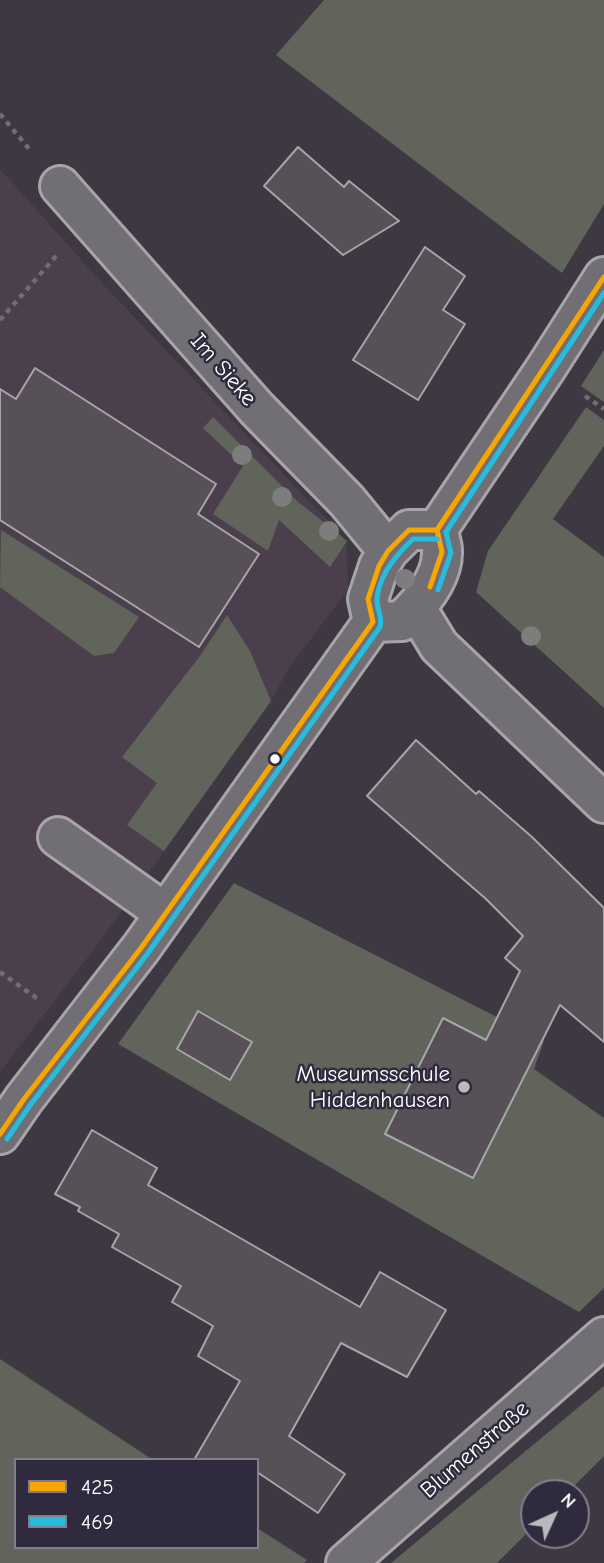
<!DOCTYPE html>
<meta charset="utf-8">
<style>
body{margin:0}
#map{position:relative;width:604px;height:1563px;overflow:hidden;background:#3d3841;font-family:"Comic Neue",sans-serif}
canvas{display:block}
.legend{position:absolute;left:14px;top:1458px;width:245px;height:91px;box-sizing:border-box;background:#2f2a3d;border:2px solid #827f8b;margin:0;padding:9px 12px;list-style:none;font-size:21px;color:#fff}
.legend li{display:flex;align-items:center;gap:14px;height:35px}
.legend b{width:35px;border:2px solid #827f8b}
.north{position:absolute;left:520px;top:1479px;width:70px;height:70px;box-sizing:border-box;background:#2f2a3d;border:2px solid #827f8b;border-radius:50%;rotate:45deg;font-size:19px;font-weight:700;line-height:28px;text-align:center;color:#fff}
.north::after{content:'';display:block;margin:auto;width:24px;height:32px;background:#bbb9bc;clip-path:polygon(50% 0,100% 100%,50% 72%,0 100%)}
</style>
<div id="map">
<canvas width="604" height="1563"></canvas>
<ul class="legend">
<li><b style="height:9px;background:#f7a600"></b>425</li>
<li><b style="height:9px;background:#26bcdd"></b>469</li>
</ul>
<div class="north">N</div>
</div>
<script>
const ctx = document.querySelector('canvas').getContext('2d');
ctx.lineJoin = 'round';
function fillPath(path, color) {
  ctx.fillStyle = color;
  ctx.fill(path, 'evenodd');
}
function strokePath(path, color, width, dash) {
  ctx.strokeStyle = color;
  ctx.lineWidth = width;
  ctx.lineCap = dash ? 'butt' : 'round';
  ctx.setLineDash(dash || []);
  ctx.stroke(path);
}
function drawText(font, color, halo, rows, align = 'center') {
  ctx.font = font + ' "Comic Neue",sans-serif';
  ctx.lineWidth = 5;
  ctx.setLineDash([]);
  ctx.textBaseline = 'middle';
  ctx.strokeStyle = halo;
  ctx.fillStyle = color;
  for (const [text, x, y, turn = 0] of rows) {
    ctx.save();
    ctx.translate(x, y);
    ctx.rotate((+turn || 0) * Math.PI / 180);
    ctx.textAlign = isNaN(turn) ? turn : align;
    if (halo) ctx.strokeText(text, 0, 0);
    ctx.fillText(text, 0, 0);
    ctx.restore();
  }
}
fillPath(new Path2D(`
 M0,169L102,283L347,541L348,590L288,669L271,701L97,945L0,1072Z`), '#4c3f4d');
fillPath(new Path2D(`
 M324,0H604V204L562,273L276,55Z
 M604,350V402L581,386Z
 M586,407L604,420V446L553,519L604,557V708L476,592L488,551Z
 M213,417L297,501L347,541L330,567L279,520L268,551L213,514L243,466L203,428Z
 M1,530L139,617L114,653L94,656L0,587Z
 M227,615L250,651L271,701L164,851L127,825L157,783L122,757L200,656Z
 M234,883L544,1041L534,1069L604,1118V1288L579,1312L118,1044Z
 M0,1359L153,1460H16V1547H257V1528L307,1560L304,1563H0Z
 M604,1386V1456L567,1493H534V1526L497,1563H391Z`), '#60645a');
const building = new Path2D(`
 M298,147L344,187L349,181L399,221L343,255L264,186Z
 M425,247L465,276L443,310L465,324L418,400L353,360Z
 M35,368L216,484L198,514L259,554L199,647L0,520V389L16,399Z
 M416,740L476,794L479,791L532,837L604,908V1042L560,1005L473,1178L385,1134L443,1018L486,1040L520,971L505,958L523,936L486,899L367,796Z
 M198,1011L252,1042L230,1080L177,1049Z
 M92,1130L157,1168L148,1185L360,1307L380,1272L446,1310L407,1377L341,1343L289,1436L345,1474L318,1513L257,1472V1460H194L240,1381L198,1356L213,1326L172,1302L181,1286L112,1247L119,1234L78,1211L80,1207L55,1194Z`);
fillPath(building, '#575056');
strokePath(building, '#a8a5aa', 2);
const minor = new Path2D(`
 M60,186L257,409L347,501L388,551
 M416,608L439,646L604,803
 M373,622L402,621C420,604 442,579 442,553C443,546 439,537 437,530L546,368L604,277
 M58,837L165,913
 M0,1134L24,1099L141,948L373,622L368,599L379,566L388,551L409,530H437
 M346,1563L604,1337`);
strokePath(minor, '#a8a5aa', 44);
strokePath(new Path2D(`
 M0,114L30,150
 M0,320L57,255
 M585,396L604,409
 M0,972L38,999`), '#706e73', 4.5, [5, 5]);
strokePath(minor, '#716f74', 38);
strokePath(new Path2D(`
 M430,587L442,552L437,530L604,277
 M0,1134L24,1099L141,948L373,622L368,599L379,566L388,551L409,530H437`), '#f7a600', 5);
strokePath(new Path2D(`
 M438,590L451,553L446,532L604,293
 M7,1139L31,1104L148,953L380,627C383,617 377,610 377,600C378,577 397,554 413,539H437`), '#26bcdd', 5);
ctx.fillStyle = '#7d7d7d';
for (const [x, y] of [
 [242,455],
 [282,497],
 [329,531],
 [405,579],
 [531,636]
]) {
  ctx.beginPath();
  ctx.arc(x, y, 10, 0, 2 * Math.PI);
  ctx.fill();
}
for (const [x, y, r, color] of [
 [275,759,6,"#fff"],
 [464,1087,7,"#bbb9bc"]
]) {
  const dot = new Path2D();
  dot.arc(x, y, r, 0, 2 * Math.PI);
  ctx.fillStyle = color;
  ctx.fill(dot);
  strokePath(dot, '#2f2a3d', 2.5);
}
drawText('23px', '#fff', '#2f2a3d', [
 ["Im Sieke",223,370,49],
 ["Blumenstraße",475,1450,-41]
]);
drawText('23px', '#fff', '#2f2a3d', [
 ["Museumsschule",450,1074],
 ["Hiddenhausen",450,1100]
], 'right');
</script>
